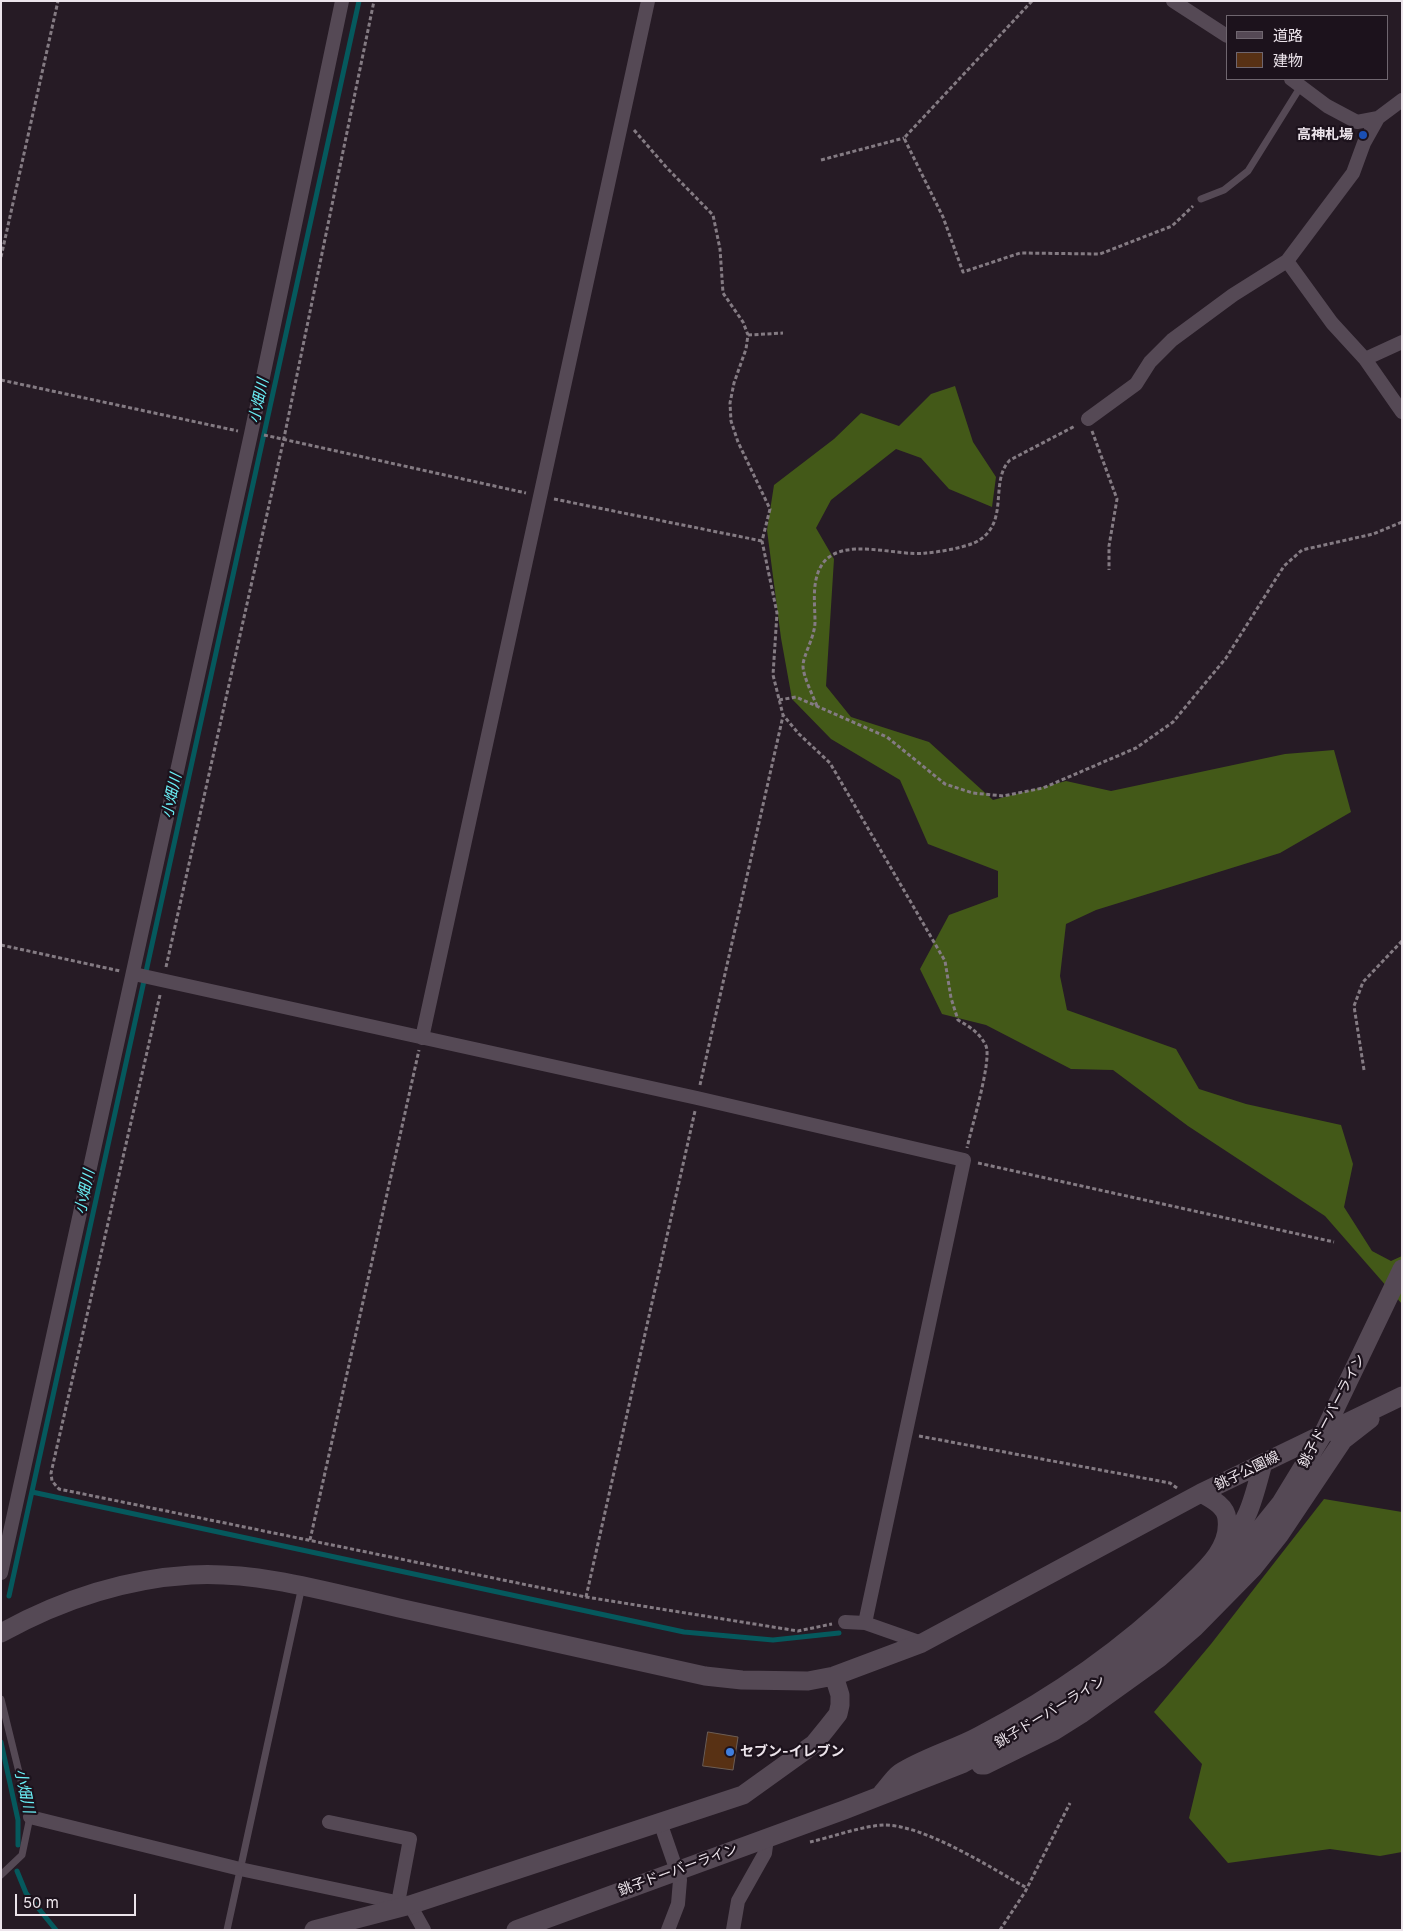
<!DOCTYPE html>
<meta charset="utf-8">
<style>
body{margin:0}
#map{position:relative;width:1403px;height:1931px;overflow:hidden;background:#261b25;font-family:Inter,"Noto Sans JP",sans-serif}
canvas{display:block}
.frame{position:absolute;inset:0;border:2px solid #ece4eb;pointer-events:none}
.legend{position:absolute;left:1226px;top:15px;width:162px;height:65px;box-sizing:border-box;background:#1c121c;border:1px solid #6f666f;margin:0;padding:6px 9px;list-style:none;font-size:15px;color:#ece4eb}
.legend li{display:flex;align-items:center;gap:10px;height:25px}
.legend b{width:25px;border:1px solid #6f666f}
.scale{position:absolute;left:15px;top:1894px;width:121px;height:22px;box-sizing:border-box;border:2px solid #ece4eb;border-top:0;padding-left:6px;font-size:15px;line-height:18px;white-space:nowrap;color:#ece4eb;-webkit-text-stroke:4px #1c121c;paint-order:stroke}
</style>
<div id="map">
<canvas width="1403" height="1931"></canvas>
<div class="frame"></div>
<ul class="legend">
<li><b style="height:6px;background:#554955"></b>道路</li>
<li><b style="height:14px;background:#583114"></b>建物</li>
</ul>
<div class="scale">50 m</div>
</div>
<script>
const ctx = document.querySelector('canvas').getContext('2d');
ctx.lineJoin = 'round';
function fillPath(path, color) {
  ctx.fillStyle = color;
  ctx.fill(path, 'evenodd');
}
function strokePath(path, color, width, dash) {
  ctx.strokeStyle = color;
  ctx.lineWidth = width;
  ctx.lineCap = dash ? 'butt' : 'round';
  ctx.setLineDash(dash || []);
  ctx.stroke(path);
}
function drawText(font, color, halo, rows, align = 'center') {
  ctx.font = font + ' Inter,"Noto Sans JP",sans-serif';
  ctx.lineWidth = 4.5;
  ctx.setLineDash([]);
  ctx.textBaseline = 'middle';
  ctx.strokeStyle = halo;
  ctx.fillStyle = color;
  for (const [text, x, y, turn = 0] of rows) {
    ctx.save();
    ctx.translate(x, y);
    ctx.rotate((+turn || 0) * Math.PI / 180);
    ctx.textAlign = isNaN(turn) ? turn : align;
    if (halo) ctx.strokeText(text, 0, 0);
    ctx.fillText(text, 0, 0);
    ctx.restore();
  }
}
fillPath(new Path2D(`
 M955,386L973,442L996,477L992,507L949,489L921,458L896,449L831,500L816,528L834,559L826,686L851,717L929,742L993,800L1066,781L1111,791L1285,754L1334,750L1351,812L1280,853L1096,910L1066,924L1060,976L1067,1010L1176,1049L1199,1089L1246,1104L1341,1125L1353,1164L1344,1207L1372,1251L1391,1261L1402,1256V1304L1325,1216L1188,1126L1113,1070L1071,1069L986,1025L942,1014L920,969L949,915L998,897V871L928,844L900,780L831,739L792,699L781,638L767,530L774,485L834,439L861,413L899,426L931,394Z
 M1324,1499L1402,1512V1852L1380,1856L1330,1849L1228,1863L1189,1818L1202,1764L1154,1712L1211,1644Z`), '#435918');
strokePath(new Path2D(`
 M32,1492L684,1632L773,1640L839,1633
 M9,1596L359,1
 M1,1742L18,1820V1845
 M17,1871L26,1893L56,1930`), '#05595d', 5);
const building = new Path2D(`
 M708,1732L738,1737L733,1770L703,1766Z`);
fillPath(building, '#583114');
strokePath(building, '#6d5e55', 1);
strokePath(new Path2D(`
 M1032,1L904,138L943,217L963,272L1020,253L1100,254L1172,226L1193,206
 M634,130L667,168L713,215L720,249L723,293L743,322L748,335L746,349L734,383L730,403L731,421L738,442L770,509L762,541L777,613L773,675L783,715L799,734L830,763L945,961L951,998L958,1020C970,1027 980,1033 986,1046C992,1061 971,1129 967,1148
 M821,160L904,138
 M1,257L58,1
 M748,335L783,333
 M1,380L238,431
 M1092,431L1117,499L1109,546V570
 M264,435L526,493
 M554,499L762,541
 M779,700L796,697L887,737L945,784L973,793L1003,796L1043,788L1136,748L1173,722L1226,658L1284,566L1302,550L1373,534L1402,522
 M817,706C813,696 803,676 803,666C803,655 815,637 815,622C815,603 811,580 823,563C844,536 897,557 926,553C940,552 961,548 974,543C1012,525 988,482 1010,460L1075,426
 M1,945L120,971
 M166,967L284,438L374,1
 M160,995L51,1473L52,1481L59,1489L586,1597L798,1631L832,1624
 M1364,1070L1354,1006L1363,982L1402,941
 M700,1085L783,716
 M978,1163L1334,1242
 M919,1436L1170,1483L1177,1488
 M310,1540L419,1050
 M586,1597L695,1111
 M810,1842C832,1837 862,1826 884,1825C925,1825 991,1868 1027,1888
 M1000,1930L1025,1892L1070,1803`), '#847b83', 3, [4, 2.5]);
strokePath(new Path2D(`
 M1201,199L1224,190L1248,171L1301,86
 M1,1699L30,1817L22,1855L1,1875
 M227,1930L302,1586`), '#554955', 7);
strokePath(new Path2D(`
 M1173,1L1227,36
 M1291,79L1327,106L1357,122L1378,118L1402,100
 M1287,261L1332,323L1365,359L1402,412
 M1365,359L1402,342
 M1088,419L1136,384L1150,362L1172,340L1233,295L1287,261L1353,173L1364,143L1378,118
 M134,974L697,1098L964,1160L865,1623
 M422,1038L648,1
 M1,1573L251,434L342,1
 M845,1622L865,1623L922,1643
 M30,1817L240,1869L410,1905L424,1930
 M329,1822L410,1839L398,1903
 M660,1822L680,1880L678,1904L668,1930
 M733,1930L738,1901L765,1853L767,1838`), '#554955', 14);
strokePath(new Path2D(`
 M1223,1550C1249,1522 1253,1500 1263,1463
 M1,1633C59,1601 124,1579 191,1575C260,1571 332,1593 399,1608C501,1631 603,1653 705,1676L742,1680L808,1681L834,1676L922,1643L1201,1493L1402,1396
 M981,1765H985L1054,1731L1081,1714L1159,1658L1194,1628L1253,1568L1280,1534L1343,1440L1370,1419
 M882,1793C888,1787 893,1778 900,1773C923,1758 955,1749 979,1736C1054,1697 1122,1650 1183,1591C1202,1572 1231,1550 1227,1519C1226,1506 1212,1499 1201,1493
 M314,1930L410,1905L743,1795L814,1744L827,1728L838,1714L840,1705V1695L834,1676
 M516,1930L844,1810L962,1764L1072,1702L1106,1679L1142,1652L1198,1600L1231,1565L1281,1503L1323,1434L1402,1269`), '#554955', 19);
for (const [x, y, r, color] of [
 [1363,135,5,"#1a4fb4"],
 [730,1752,5,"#3f7fe0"]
]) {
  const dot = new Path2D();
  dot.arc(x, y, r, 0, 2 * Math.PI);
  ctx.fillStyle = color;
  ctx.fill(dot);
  strokePath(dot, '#1c121c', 2);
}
drawText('bold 14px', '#ece4eb', '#1c121c', [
 ["高神札場",1353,135],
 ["セブン-イレブン",740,1752,"left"]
], 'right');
drawText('14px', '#ece4eb', '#1c121c', [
 ["銚子ドーバーライン",1332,1411,-62],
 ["銚子公園線",1247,1471,-26],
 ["銚子ドーバーライン",1050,1712,-31],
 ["銚子ドーバーライン",678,1870,-20]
]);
drawText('italic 15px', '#6bf2f9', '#1c121c', [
 ["小畑川",259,401,-78],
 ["小畑川",172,796,-78],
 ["小畑川",85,1192,-78],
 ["小畑川",24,1791,78]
]);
</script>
